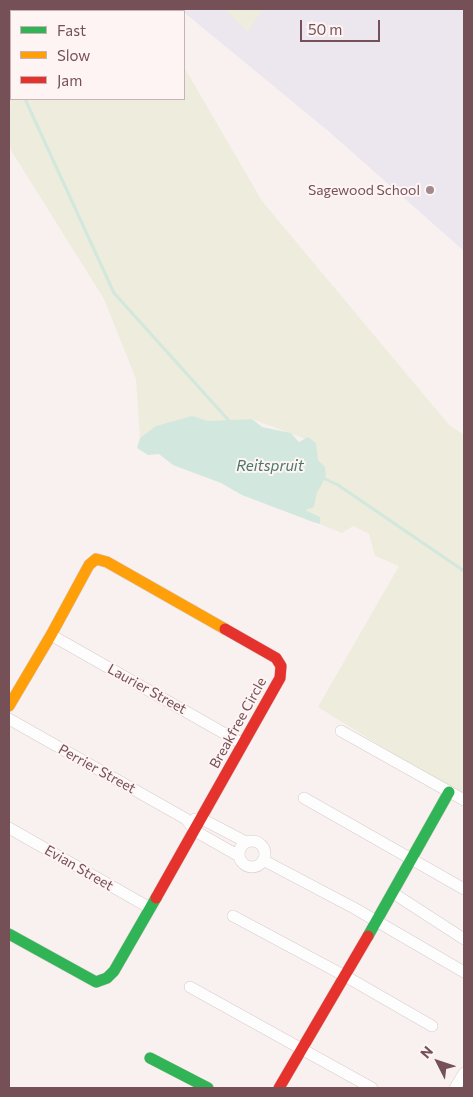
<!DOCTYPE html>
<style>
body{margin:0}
#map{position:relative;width:473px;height:1097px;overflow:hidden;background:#f8f1f0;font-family:Commissioner,sans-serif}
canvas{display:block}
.frame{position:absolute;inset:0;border:10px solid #755157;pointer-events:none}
.legend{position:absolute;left:10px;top:10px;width:175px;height:90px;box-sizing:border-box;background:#fef4f3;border:1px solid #c7b3b5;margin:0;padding:6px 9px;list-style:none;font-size:15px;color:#755157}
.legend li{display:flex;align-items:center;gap:10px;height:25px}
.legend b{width:25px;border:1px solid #c7b3b5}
.north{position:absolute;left:413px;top:1037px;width:50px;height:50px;-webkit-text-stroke:4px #fef4f3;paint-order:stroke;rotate:311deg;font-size:14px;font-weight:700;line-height:20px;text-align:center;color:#755157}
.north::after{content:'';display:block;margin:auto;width:18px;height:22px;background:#755157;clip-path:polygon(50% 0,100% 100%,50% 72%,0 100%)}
.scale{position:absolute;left:300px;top:20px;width:80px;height:22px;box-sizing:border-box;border:2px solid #755157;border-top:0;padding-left:6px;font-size:15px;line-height:18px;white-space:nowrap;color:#755157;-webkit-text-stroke:4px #fef4f3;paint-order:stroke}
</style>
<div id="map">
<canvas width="473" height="1097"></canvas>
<div class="frame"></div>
<ul class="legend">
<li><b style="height:6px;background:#30b455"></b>Fast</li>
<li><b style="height:6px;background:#ff9f0a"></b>Slow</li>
<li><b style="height:6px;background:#e5322d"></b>Jam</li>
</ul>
<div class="north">N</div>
<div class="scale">50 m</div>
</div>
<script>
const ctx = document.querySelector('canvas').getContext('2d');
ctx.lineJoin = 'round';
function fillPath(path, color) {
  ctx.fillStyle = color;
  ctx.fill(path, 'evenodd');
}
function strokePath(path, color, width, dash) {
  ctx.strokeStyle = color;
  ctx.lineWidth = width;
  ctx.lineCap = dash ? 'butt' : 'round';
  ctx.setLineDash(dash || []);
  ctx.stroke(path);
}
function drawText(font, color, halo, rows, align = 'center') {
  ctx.font = font + ' Commissioner,sans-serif';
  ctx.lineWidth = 4;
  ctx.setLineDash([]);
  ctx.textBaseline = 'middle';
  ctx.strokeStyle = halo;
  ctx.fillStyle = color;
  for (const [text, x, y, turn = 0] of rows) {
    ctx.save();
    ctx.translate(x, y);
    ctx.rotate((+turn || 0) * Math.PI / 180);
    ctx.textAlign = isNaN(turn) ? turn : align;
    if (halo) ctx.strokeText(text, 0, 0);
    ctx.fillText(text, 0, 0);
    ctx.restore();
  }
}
fillPath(new Path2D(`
 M180,9H464V251L327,130Z`), '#ece7ee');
fillPath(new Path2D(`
 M9,9H149L151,11H11V99H184V67L262,201L449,425L464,435V798L318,707L399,566L375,556L369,534L353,526L342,533L320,524L304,510L316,443L252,419L235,420L140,438L136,379L104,299L9,147Z
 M224,9H263L248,32Z`), '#eeecdc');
fillPath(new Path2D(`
 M192,416L208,421L252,419L262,427L291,433L299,442L308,437L316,443L318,460L325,467L326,475L321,486L317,492L314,507L305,510L320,517V524L313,522L242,495L221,483L173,465L159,454L148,455L137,448L140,438L156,426Z`), '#d2e8de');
strokePath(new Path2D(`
 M9,63L11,69
 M25,99L114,293L231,423
 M323,478L338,485L464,571`), '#d2e8de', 3);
const street = new Path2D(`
 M51,635L243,744
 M9,719L186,819L195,831L239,856
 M341,731L464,800
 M304,798L464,889
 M195,819H202L246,842
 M9,828L150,908
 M239 854a13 13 0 1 1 26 0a13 13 0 1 1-26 0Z
 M263,860L354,908L464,972
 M393,893L464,939
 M233,916L345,976L432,1026
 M190,987L372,1088
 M455,1088L464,1073`);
const fast = new Path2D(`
 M9,934L96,982L107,978L114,971L156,898
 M368,936L449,792
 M150,1058L208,1088`);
const slow = new Path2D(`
 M9,706L51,635L89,565L96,559L107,562L225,629`);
const jam = new Path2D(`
 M156,898L280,678L281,666L276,658L225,629
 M279,1088L368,936`);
strokePath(street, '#d7cccc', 12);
strokePath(fast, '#d8cccc', 12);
strokePath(slow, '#d8cccc', 12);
strokePath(jam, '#d8cccc', 12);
strokePath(street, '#fefdfd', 11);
strokePath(fast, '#30b455', 11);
strokePath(slow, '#ff9f0a', 11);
strokePath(jam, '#e5322d', 11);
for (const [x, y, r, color] of [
 [430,190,5,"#a3898d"]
]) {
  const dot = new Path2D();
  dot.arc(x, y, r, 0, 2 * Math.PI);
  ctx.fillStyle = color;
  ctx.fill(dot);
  strokePath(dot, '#fef4f3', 2);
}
drawText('14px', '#755157', '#fef4f3', [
 ["Sagewood School",420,190]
], 'right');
drawText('14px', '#755157', '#fef4f3', [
 ["Laurier Street",147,689,29],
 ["Breakfree Circle",238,723,-61],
 ["Perrier Street",97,769,29],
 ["Evian Street",79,868,30]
]);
drawText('italic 15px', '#467866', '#fef4f3', [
 ["Reitspruit",270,466]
]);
</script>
